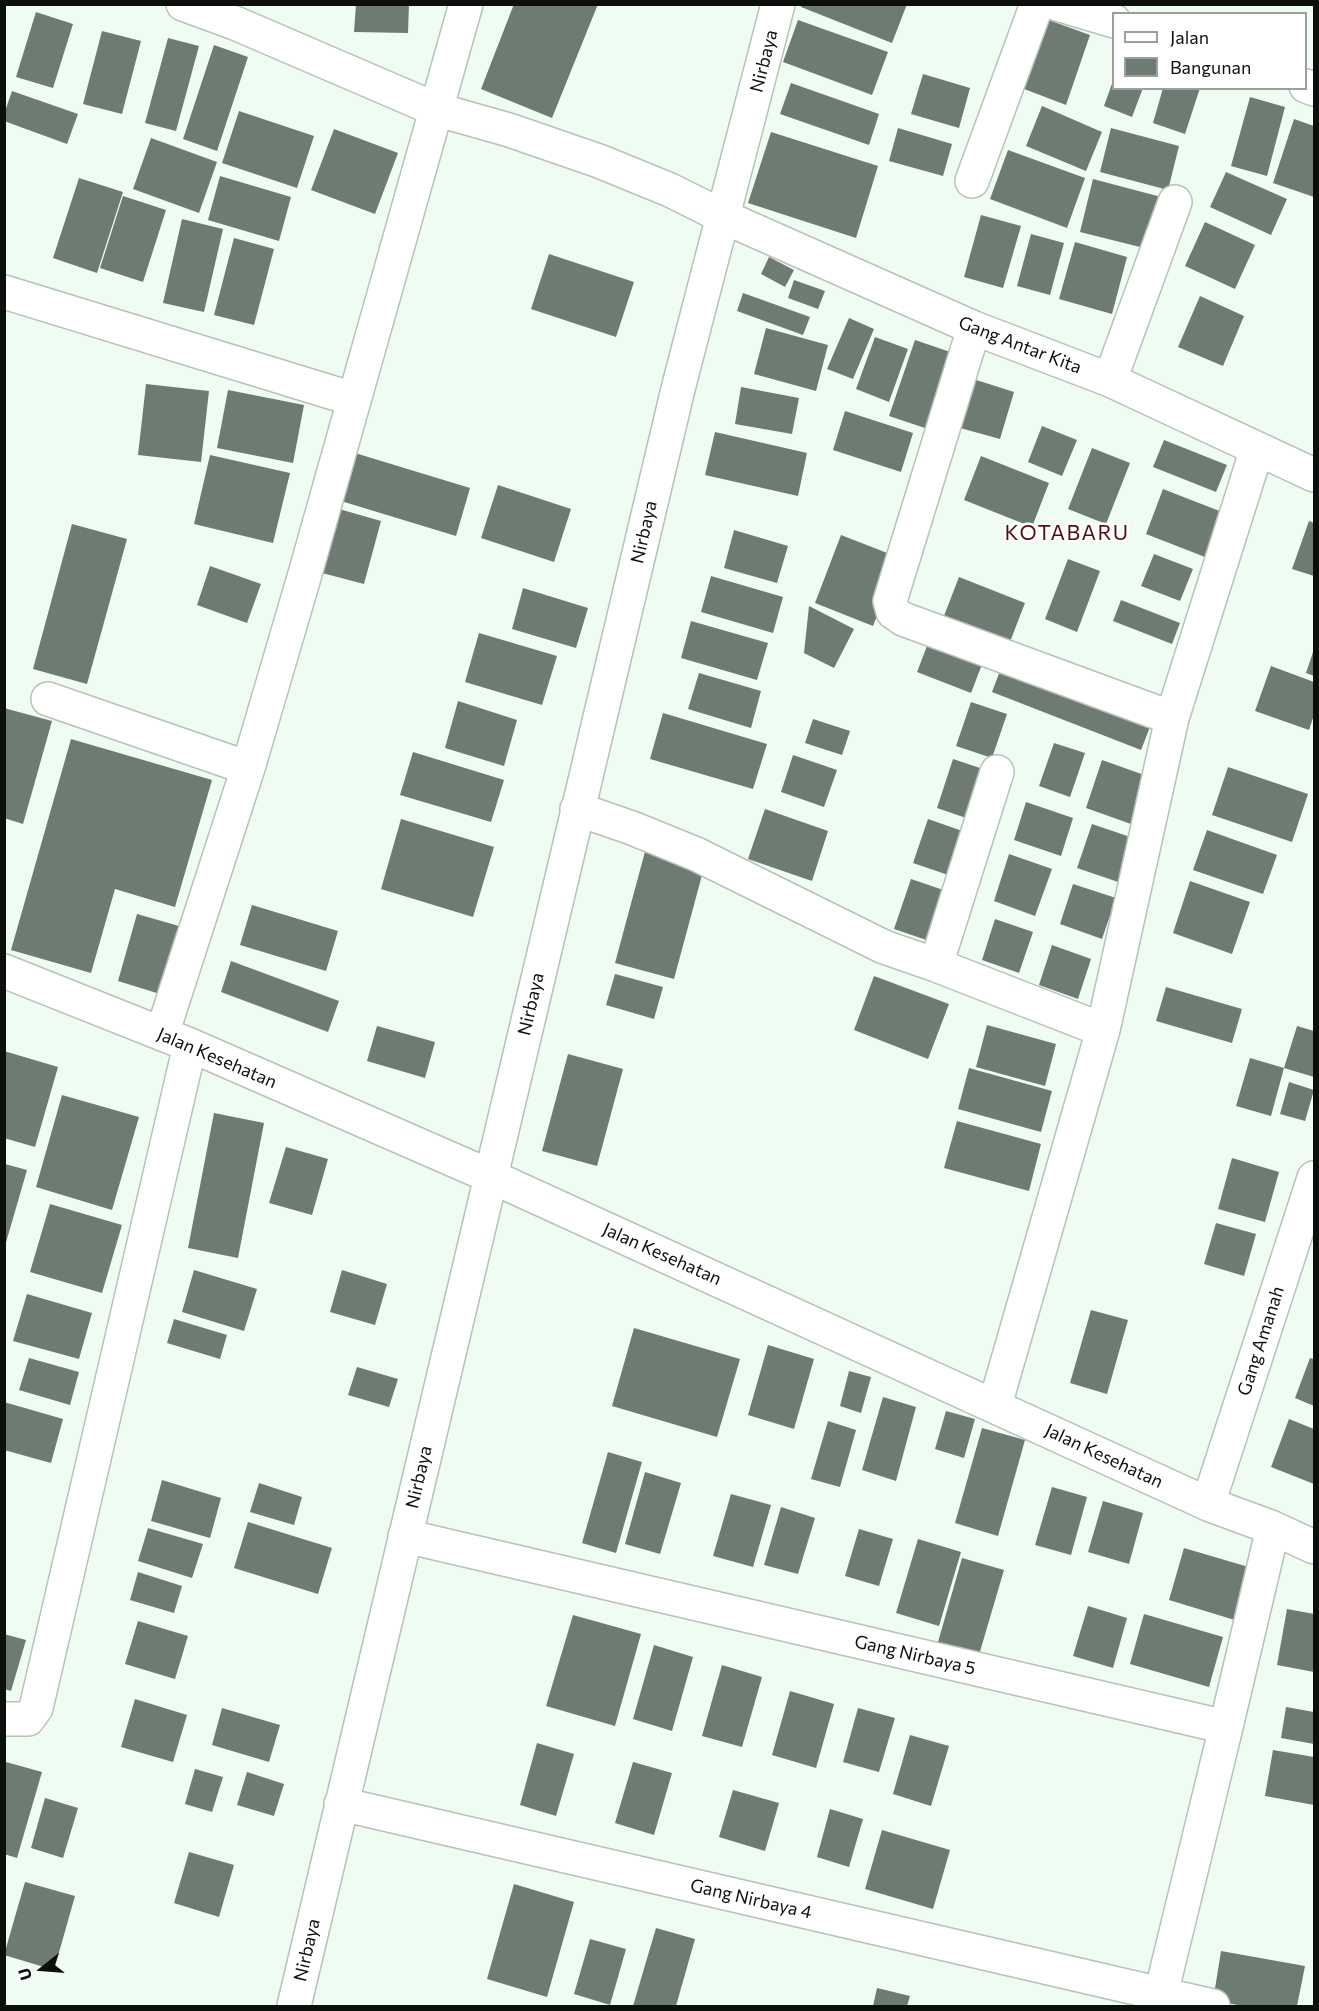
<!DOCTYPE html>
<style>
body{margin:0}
#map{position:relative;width:1319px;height:2011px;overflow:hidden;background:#eefcf2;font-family:Commissioner,sans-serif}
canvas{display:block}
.frame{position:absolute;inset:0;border:6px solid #0b100d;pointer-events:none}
.legend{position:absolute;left:1112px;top:12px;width:195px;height:78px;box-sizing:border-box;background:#fff;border:2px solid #9d9f9e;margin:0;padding:8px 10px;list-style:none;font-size:18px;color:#0b100d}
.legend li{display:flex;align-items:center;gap:12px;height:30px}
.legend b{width:30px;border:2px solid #9d9f9e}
.north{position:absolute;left:12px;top:1939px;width:60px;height:60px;-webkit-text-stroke:4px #fff;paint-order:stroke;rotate:253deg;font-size:16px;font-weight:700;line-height:24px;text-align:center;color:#0b100d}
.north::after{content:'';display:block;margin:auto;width:21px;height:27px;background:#0b100d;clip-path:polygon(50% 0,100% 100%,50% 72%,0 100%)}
</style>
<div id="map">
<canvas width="1319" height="2011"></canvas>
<div class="frame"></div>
<ul class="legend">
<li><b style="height:8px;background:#fff"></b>Jalan</li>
<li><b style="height:16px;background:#6e7b72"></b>Bangunan</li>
</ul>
<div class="north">U</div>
</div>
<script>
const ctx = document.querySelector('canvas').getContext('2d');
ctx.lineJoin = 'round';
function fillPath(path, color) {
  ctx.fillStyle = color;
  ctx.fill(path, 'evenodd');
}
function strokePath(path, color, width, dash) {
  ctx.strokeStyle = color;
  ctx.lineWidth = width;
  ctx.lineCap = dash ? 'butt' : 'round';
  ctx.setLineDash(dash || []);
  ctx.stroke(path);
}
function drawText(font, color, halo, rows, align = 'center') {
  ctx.font = font + ' Commissioner,sans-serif';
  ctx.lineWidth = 5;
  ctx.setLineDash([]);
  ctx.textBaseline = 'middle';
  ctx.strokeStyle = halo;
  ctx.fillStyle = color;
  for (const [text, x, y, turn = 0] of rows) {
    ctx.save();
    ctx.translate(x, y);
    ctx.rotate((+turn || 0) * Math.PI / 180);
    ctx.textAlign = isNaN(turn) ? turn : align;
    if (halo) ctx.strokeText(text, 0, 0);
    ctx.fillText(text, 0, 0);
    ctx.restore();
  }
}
fillPath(new Path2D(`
 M356,4H409L408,33L354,32Z
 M514,4H598L552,118L481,89Z
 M802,4H907L892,43L801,7Z
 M36,12L73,24L53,88L16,77Z
 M1043,18L1090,35L1066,105L1019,87Z
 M798,20L888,52L872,95L783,62Z
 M102,31L141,41L122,114L83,104Z
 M168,38L199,46L176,131L145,123Z
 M214,45L248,57L217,151L183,139Z
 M923,74L970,88L959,128L911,114Z
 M1113,81L1114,88H1143L1132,117L1104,106Z
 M791,83L879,114L869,145L780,114Z
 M1163,88H1200L1185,134L1153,123Z
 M12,91L78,114L67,144L4,121V114Z
 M1250,97L1285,107L1267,176L1231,166Z
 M1042,106L1102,132L1086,171L1026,146Z
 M239,111L314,136L297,188L222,163Z
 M1294,119L1314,126V197L1273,183Z
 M898,128L952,144L943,176L889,161Z
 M1111,128L1179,146L1168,190L1100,172Z
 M334,129L398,153L375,214L311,190Z
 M771,132L878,166L856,238L748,203Z
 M151,138L217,162L199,213L133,189Z
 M1008,150L1085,178L1067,228L990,199Z
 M1226,172L1287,199L1271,235L1210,207Z
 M220,176L291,197L279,241L208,220Z
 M79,178L123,192L97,273L53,258Z
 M1093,179L1165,198L1152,250L1080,232Z
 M123,196L166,210L143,282L100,268Z
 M981,215L1021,226L1003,288L964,277Z
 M182,219L223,229L204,312L163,303Z
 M1205,222L1255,245L1235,289L1185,266Z
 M1031,234L1064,243L1050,295L1017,286Z
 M234,238L274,249L254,325L214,315Z
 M1075,242L1127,257L1112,314L1059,299Z
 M549,254L634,282L616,337L531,309Z
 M769,257L794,270L785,287L761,274Z
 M794,280L825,291L818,309L788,298Z
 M743,293L810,317L803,335L737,311Z
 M1200,296L1244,316L1223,366L1178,347Z
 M849,318L874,329L853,379L827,369Z
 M766,328L828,345L816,391L754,374Z
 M875,337L908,349L889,402L856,389Z
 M915,340L959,355L934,431L889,416Z
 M967,377L1014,392L1000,439L953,426Z
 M146,384L209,391L201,462L138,455Z
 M741,387L799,398L792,434L735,424Z
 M228,390L304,405L293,463L217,448Z
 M845,411L913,433L901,472L833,450Z
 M1042,426L1077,440L1062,476L1028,462Z
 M715,432L807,453L798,496L705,475Z
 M1164,440L1227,465L1216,492L1153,467Z
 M1092,448L1130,463L1106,524L1068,509Z
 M355,453L470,488L456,536L341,501Z
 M210,455L290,473L273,543L194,524Z
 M981,456L1049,483L1032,527L964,500Z
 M498,485L571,509L554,562L481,538Z
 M1163,489L1222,512L1205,557L1146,534Z
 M339,509L381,521L364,584L322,573Z
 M1309,521L1314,523V576L1292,569Z
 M72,524L127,539L87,684L33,669Z
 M734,530L788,546L777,583L724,568Z
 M841,535L900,558L873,626L815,603Z
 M1154,554L1193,569L1180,601L1141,586Z
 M1068,559L1100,571L1077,632L1045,619Z
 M210,566L261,584L247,623L197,605Z
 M711,576L783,597L773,633L701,612Z
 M959,577L1025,603L1008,647L942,621Z
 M523,588L588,608L576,648L512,629Z
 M1121,600L1180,623L1172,644L1113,621Z
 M809,606L854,629L834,668L804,653Z
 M691,621L768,643L757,680L681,658Z
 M479,633L557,656L542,705L465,682Z
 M932,633L986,654L971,693L917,672Z
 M1314,649V676L1306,673Z
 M1003,663L1152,722L1141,750L992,692Z
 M1271,666L1314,682V715L1309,730L1255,711Z
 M699,673L761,691L751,728L688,709Z
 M458,701L517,720L504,766L445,748Z
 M971,702L1007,714L992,758L956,746Z
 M4,708L52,721L23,824L4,818Z
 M663,713L767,744L753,789L650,759Z
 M813,719L850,731L842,755L805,743Z
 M71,739L212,780L175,907L115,889L91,973L11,950Z
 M1054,743L1085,753L1070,797L1039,786Z
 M413,752L504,780L491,822L400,795Z
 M793,755L837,770L824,807L781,792Z
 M953,759L992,772L975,821L937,808Z
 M1102,760L1147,776L1131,824L1086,808Z
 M1228,767L1308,794L1292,842L1212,815Z
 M1026,802L1073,818L1061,856L1014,840Z
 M765,809L828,831L812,881L748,859Z
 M401,819L494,847L473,917L381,889Z
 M928,819L971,834L957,878L913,863Z
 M1092,824L1139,840L1124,884L1077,868Z
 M1207,830L1277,855L1263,894L1193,870Z
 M646,848L705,864L674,979L615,963Z
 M1009,854L1052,869L1035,916L994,901Z
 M911,879L958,895L941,945L894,929Z
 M1190,881L1250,902L1232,954L1173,933Z
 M1073,884L1116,898L1102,939L1060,924Z
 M252,905L338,931L326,971L240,945Z
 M137,914L179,926L160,994L118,981Z
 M995,919L1033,932L1019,973L982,960Z
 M1052,945L1091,959L1078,999L1039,985Z
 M231,961L339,1001L328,1032L221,992Z
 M615,974L663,987L654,1019L606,1005Z
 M874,976L949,1004L928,1059L854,1030Z
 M1166,987L1242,1009L1232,1043L1156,1021Z
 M987,1025L1056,1044L1045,1086L976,1067Z
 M377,1026L435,1042L425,1078L367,1061Z
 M1297,1026L1314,1031V1077L1284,1068Z
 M4,1051L58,1067L35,1147L4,1138Z
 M568,1054L623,1069L597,1166L542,1151Z
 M1250,1058L1284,1068L1271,1116L1236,1106Z
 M969,1068L1052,1091L1041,1132L958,1109Z
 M1289,1082L1314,1090L1305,1121L1280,1114Z
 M62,1095L139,1117L112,1210L36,1187Z
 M214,1113L264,1123L238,1258L188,1248Z
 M957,1121L1041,1144L1029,1191L944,1168Z
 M286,1147L328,1159L312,1215L269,1203Z
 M1232,1158L1279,1172L1265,1222L1218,1209Z
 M5,1164L27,1170L5,1246Z
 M50,1204L122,1225L102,1293L30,1272Z
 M1216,1223L1256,1234L1244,1276L1204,1264Z
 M194,1270L257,1289L244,1331L182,1312Z
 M342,1270L387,1284L375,1325L330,1312Z
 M27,1294L92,1313L79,1359L13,1341Z
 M1091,1310L1128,1320L1107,1394L1070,1383Z
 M174,1319L227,1335L220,1359L167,1343Z
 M634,1328L740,1359L717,1437L612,1406Z
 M768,1345L814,1359L794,1429L748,1415Z
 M29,1358L79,1372L70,1405L19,1390Z
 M1310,1358L1314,1359V1406L1295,1398Z
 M357,1367L398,1379L389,1407L348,1395Z
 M849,1371L871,1377L861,1413L840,1406Z
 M883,1397L916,1407L896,1481L862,1470Z
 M4,1402L63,1419L51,1463L4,1450Z
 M946,1411L975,1419L964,1458L935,1449Z
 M1289,1419L1314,1429V1484L1271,1467Z
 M828,1421L856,1430L840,1487L811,1479Z
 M982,1428L1025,1440L998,1536L955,1523Z
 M608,1452L642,1462L616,1553L582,1543Z
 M645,1472L681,1483L660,1554L625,1544Z
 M162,1480L221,1498L210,1538L151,1521Z
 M259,1483L302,1497L294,1525L250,1512Z
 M1052,1487L1087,1497L1071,1555L1035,1545Z
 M731,1494L771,1505L753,1567L713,1556Z
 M1103,1501L1143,1513L1129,1564L1088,1552Z
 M781,1507L815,1518L798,1574L764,1565Z
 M248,1522L332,1548L318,1594L234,1568Z
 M148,1528L203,1544L192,1578L138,1561Z
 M859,1529L893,1539L879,1586L845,1576Z
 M918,1539L961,1552L939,1626L896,1613Z
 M1184,1548L1252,1568L1238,1621L1169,1600Z
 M962,1558L1004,1570L979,1655L938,1642Z
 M138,1572L182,1586L174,1613L130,1600Z
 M1088,1606L1127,1618L1113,1668L1073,1656Z
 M1287,1609L1314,1614V1672L1277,1665Z
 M1144,1614L1223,1637L1209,1687L1130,1664Z
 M573,1615L641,1634L615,1726L546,1706Z
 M138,1621L188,1636L175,1679L125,1664Z
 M4,1634L26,1640L11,1691L4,1689Z
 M654,1645L693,1657L672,1731L633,1719Z
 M722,1665L762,1677L742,1747L702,1736Z
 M790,1691L834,1704L816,1768L772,1755Z
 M135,1699L187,1715L173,1762L121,1747Z
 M1286,1707L1314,1712V1744L1281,1738Z
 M222,1708L280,1725L269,1762L212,1745Z
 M858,1708L895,1718L879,1772L843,1762Z
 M910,1735L949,1746L931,1806L893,1794Z
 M537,1743L574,1754L556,1816L520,1805Z
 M1273,1750L1314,1757V1805L1265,1796Z
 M6,1762L42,1772L17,1858L4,1854V1768Z
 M633,1762L672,1773L654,1835L615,1823Z
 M195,1769L223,1777L212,1812L185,1804Z
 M247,1772L284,1784L274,1816L237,1805Z
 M733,1790L779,1803L765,1851L719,1837Z
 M45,1798L78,1808L63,1858L31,1848Z
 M830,1809L863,1819L849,1867L817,1857Z
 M882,1830L950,1850L933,1909L865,1889Z
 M189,1852L234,1865L219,1917L174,1903Z
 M25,1882L75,1896L54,1970L4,1955Z
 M514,1884L574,1902L547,1997L487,1979Z
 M656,1928L695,1939L676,2006H633Z
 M590,1939L626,1949L610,2005L574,1994Z
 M1221,1951L1305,1966L1297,2006H1244L1213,2001Z
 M877,1988L910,1996L907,2006H873Z`), '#6e7b72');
const minor = new Path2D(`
 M183,4L235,23L435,109L509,130L599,161L670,190L724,217L974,328L1110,380L1314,475
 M1057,4L1114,21
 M1306,86L1314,89
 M972,181L1037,4
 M4,292L353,399
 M974,328L890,601L893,612L903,619L1172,718
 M1110,380L1175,202
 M48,699L248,768
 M577,809L632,828L696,854L884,947L936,965L1103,1030
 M936,965L997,772
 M4,971L190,1045L490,1176L1208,1504L1273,1528L1314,1547
 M162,1034L248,768L305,574L466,4
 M995,1405L1103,1030L1172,718L1257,449
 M1208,1504L1314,1178
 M405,1536L1226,1727L1273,1528
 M4,1719H28L36,1708L190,1045
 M341,1804L1161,1994
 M294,2006L678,389L778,4
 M1213,2006L1161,1994L1226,1727`);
strokePath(minor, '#b5c3b9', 36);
strokePath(minor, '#fff', 33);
drawText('18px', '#0b100d', '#fff', [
 ["Nirbaya",764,61,-76],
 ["Gang Antar Kita",1020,345,21],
 ["Nirbaya",644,532,-77],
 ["Nirbaya",531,1004,-77],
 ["Jalan Kesehatan",217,1058,23],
 ["Jalan Kesehatan",662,1254,24],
 ["Gang Amanah",1261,1341,-72],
 ["Jalan Kesehatan",1104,1456,25],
 ["Nirbaya",419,1477,-77],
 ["Gang Nirbaya 5",915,1655,13],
 ["Gang Nirbaya 4",751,1899,13],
 ["Nirbaya",307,1950,-77]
]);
ctx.letterSpacing = '1.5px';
drawText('21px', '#540f13', '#fff', [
 ["KOTABARU",1067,533]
]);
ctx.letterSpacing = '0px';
</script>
